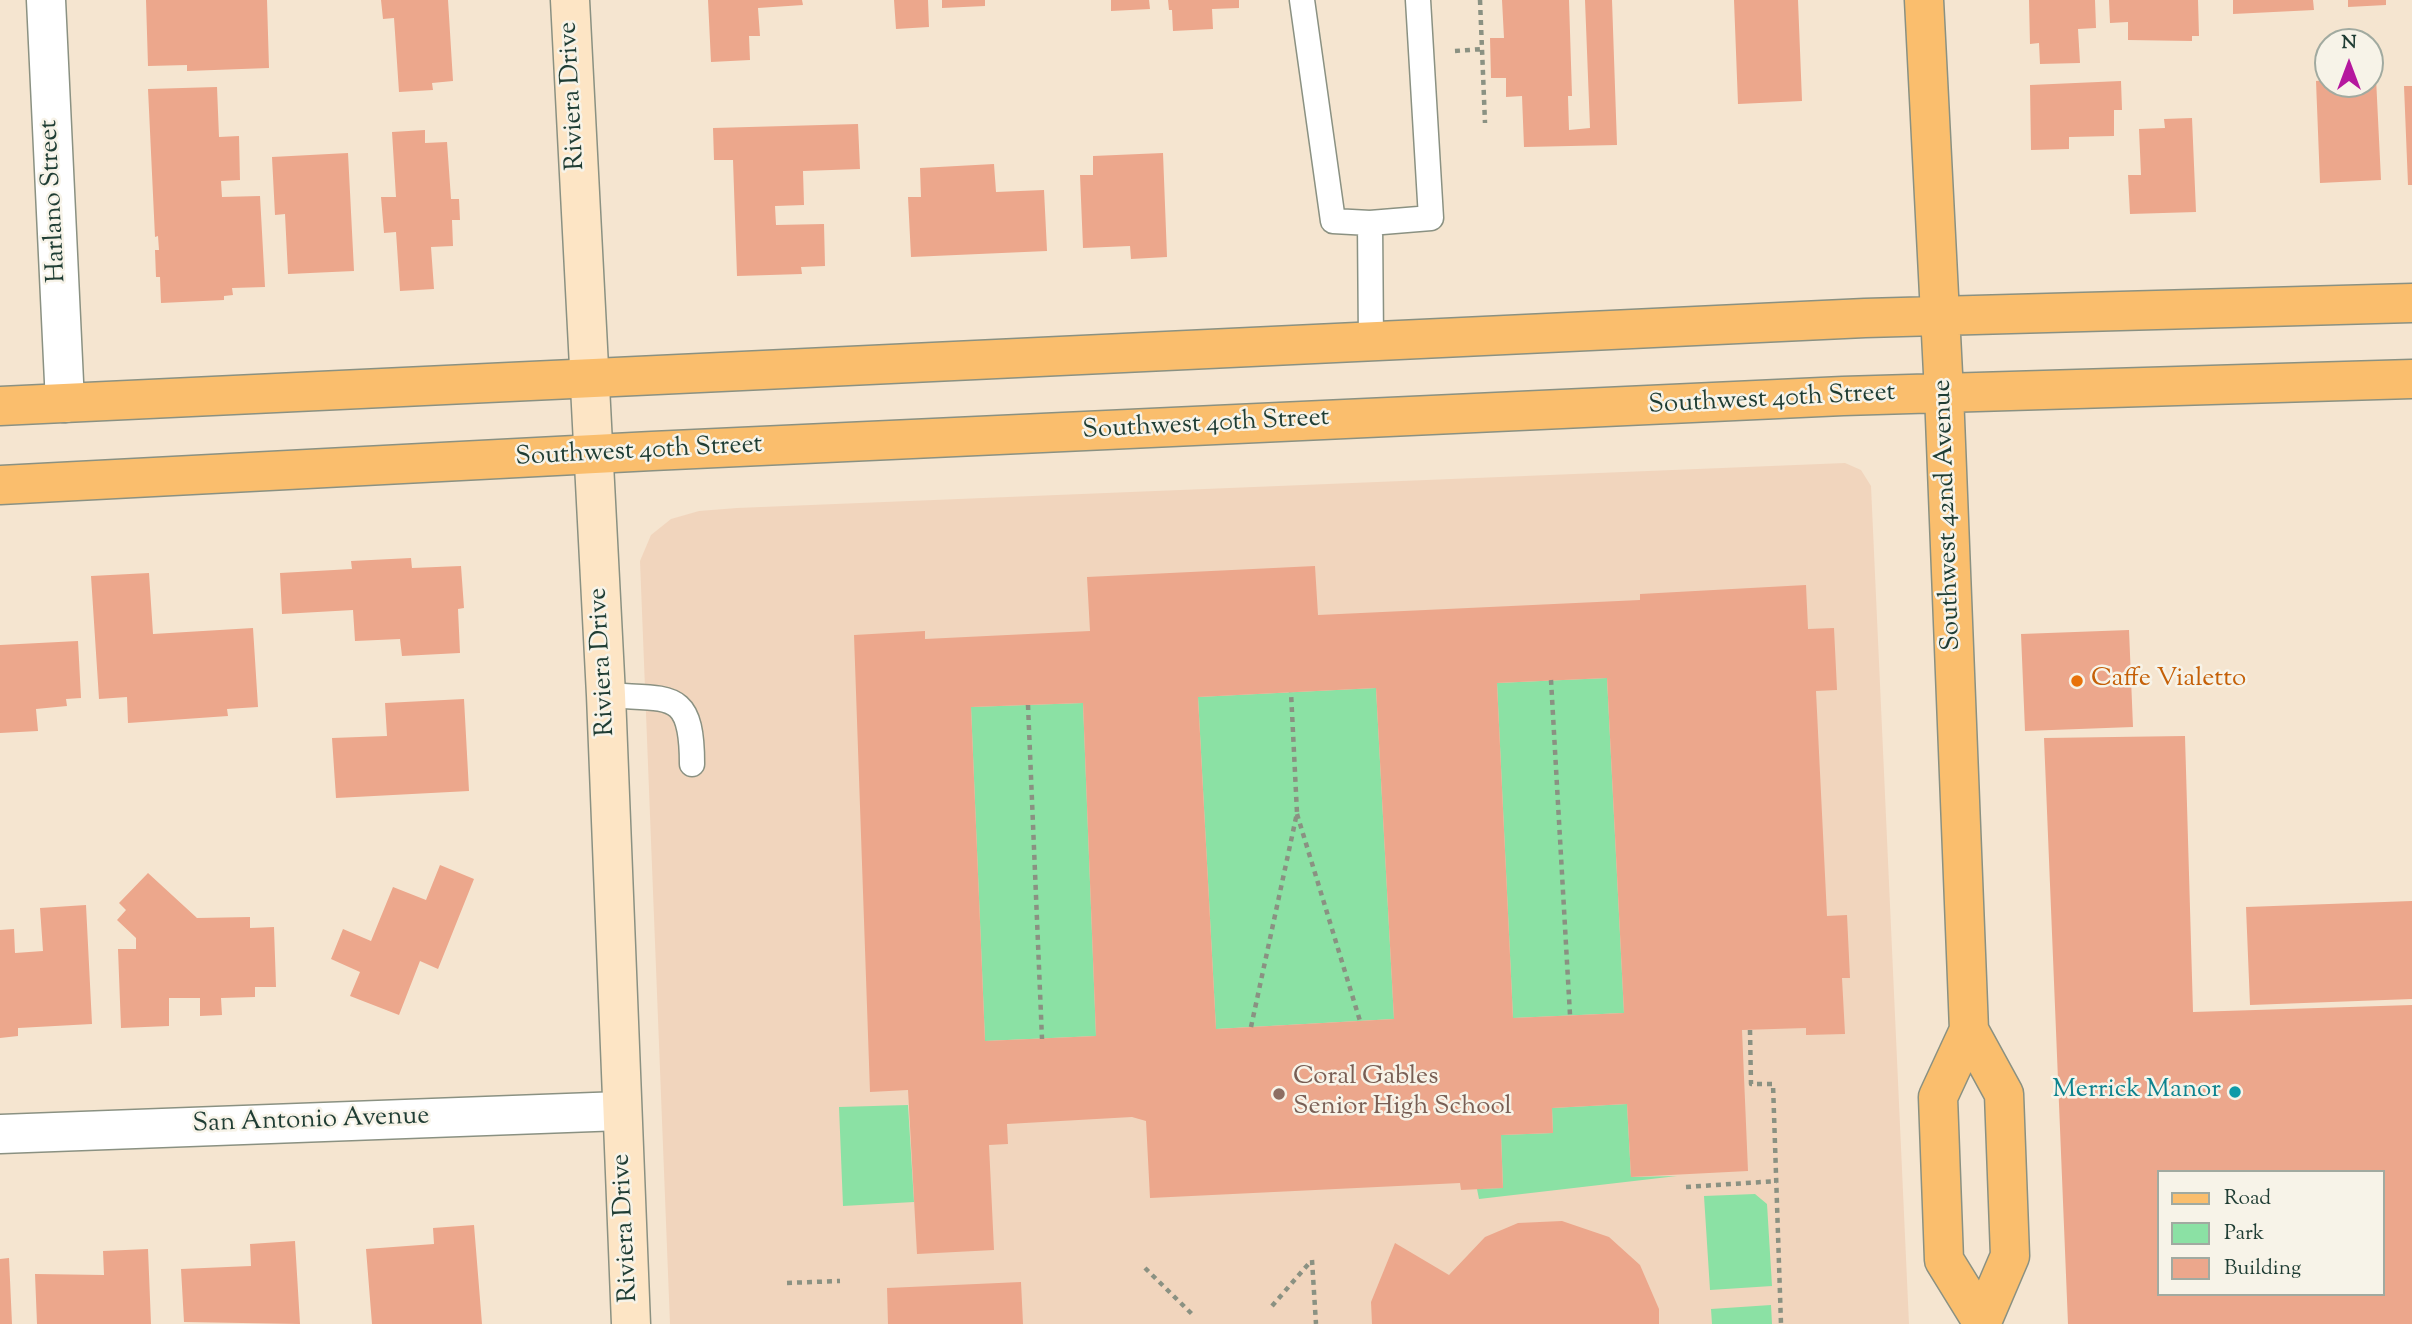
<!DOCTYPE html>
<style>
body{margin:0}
#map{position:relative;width:2412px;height:1324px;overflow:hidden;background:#f5e5d0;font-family:"Sorts Mill Goudy",serif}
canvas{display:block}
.legend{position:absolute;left:2157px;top:1170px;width:228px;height:126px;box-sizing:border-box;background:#f7f3e8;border:2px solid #a1aaa0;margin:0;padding:9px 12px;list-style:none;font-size:21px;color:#1f3d34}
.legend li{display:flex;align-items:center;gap:14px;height:35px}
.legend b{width:35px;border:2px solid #a1aaa0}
.north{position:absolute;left:2314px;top:28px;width:70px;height:70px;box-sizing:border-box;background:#f7f3e8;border:2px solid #a1aaa0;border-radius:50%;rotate:0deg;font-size:19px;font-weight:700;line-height:28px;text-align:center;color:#1f3d34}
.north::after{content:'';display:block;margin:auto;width:24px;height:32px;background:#b5179e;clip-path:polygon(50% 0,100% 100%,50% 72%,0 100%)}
</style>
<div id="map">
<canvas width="2412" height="1324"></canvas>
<ul class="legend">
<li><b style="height:9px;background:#fabe6d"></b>Road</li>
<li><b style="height:19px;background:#8be1a4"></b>Park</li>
<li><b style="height:19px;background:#eca78c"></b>Building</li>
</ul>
<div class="north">N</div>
</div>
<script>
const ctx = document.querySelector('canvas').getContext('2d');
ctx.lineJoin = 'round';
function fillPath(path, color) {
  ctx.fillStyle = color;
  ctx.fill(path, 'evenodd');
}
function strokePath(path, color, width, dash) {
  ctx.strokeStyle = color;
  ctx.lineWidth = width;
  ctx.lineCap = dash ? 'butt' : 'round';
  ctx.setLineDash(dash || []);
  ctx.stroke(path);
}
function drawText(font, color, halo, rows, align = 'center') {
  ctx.font = font + ' "Sorts Mill Goudy",serif';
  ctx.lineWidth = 5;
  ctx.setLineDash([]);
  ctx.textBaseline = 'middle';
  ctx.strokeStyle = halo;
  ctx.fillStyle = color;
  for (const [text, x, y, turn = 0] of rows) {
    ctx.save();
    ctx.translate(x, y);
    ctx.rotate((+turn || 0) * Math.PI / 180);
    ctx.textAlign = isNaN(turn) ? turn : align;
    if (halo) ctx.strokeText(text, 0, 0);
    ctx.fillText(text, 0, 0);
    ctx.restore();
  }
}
fillPath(new Path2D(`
 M1845,463L1861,470L1871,486L1909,1324H670L640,561L651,535L671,519L699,511L737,508Z`), '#f1d5bd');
fillPath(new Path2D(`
 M1607,678L1624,1013L1513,1018L1497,683Z
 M1376,688L1394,1019L1216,1029L1198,697Z
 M1083,703L1096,1036L985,1041L971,707Z
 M1627,1104L1631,1177L1677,1176L1479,1199L1477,1189L1503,1188L1501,1135L1553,1133L1552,1108Z
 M908,1105L914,1202L843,1206L839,1107Z
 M1755,1194L1767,1204L1772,1286L1710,1290L1704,1196Z
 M1771,1305L1772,1324H1712L1711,1309Z`), '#8be1a4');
fillPath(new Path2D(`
 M146,0H267L269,68L187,71V65L148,66Z
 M381,0H448L453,81L432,83L433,90L399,92L394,18L383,19Z
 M708,0H802L803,5L758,8L760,36H749L750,60L711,62Z
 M894,0H928L929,27L896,29Z
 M942,0H985V6L942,8Z
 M1111,0H1149L1150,9L1111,11Z
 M1168,0H1239V8L1212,9L1213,29L1173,31L1172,10H1169Z
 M1502,0H1569L1572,96H1568L1569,130L1590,128L1585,0H1612L1617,145L1524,147L1522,96L1506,97V78H1491L1490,38H1504Z
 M1734,0H1798L1802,101L1738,104Z
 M2029,0H2095L2096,28L2078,29L2080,63L2040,64L2039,43L2030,44Z
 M2109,0H2198L2199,36H2192V41L2128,40V22L2110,23Z
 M2233,0H2313L2314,10L2233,14Z
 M2348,0H2386V5L2348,7Z
 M2370,78H2376L2381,180L2320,183L2316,81L2328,80V84H2370Z
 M2121,81L2122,110H2114V136L2069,137V149L2031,150L2030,85Z
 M2404,86H2412V185H2408Z
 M217,87L219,137L239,136L240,180L221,181L222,197L260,196L265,287L232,288L233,295L224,296V300L161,303L160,277H156L155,250H159L158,236L155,237L148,89Z
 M2192,118L2196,212L2130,214L2128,175H2141L2139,129L2165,128L2164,119Z
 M858,124L860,169L803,171L804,205L775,206L776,225L824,224L825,266L801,267L802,274L737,276L733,160H714L713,128Z
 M425,130V143L447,142L451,199H459L460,220H452L453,246L431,247L434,289L400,291L396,232L384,233L381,197H396L392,132Z
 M348,153L354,271L288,274L285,214L275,215L272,157Z
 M1163,153L1167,257L1131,259L1130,246L1083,248L1080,175H1093V156Z
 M994,164L996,192L1044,190L1047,251L911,257L908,197H921L920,168Z
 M411,558L412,568L461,566L464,608L458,609L460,653L402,656L400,639L355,641L353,610L282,614L280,573L352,569L351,561Z
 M1315,566L1318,615L1640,600V594L1806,585L1808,629L1834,628L1837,690L1816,691L1827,916L1847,915L1850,978H1842L1845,1034L1806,1035V1028L1742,1030L1748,1171L1631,1177L1627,1104L1552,1108L1553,1133L1501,1135L1503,1188L1461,1190L1460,1183L1150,1198L1146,1121L1132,1117L1007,1124L1008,1144L989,1145L994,1250L917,1254L908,1090L870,1092L854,635L925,631V639L1090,631L1087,577ZM1607,678L1624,1013L1513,1018L1497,683ZM1376,688L1394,1019L1216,1029L1198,697ZM1083,703L1096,1036L985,1041L971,707Z
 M149,573L153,634L253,628L258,707L227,709L228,716L128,723L127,697L99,699L91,576Z
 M2129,630L2133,727L2025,731L2021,634Z
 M78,641L81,698L66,699L67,706L36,709L38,731L0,733V645Z
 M464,699L469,791L336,798L332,738L387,736L385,703Z
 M2185,736L2193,1012L2412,1005V1324H2068L2044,738ZM2158,1172H2382V1294H2158Z
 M440,865L474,879L438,969L420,961L399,1015L350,996L360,972L331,959L343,929L371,941L393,887L426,900Z
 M148,873L197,918L250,917V928L274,927L276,987H255V997L221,998L222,1015L200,1016V998H169V1026L121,1028L118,949H136V938L117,920L126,910L119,903Z
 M2412,901V999L2250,1005L2246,907Z
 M86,905L92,1024L18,1028V1036L0,1038V930L14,929L15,953L43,951L40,908Z
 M1562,1221L1609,1237L1640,1265L1659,1309V1324H1372L1371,1302L1395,1243L1449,1275L1485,1237L1518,1223Z
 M474,1225L482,1324H372L366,1249L434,1244L433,1228Z
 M295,1241L300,1324L184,1322L181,1269L251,1266L250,1244Z
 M148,1249L151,1324H37L35,1274L104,1275L103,1251Z
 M9,1258L12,1324H0V1259Z
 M1021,1282L1023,1324H888L887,1288Z`), '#eca78c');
const lane = new Path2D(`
 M1302,0L1333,221L1370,223L1431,218L1418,0
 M1370,223L1371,342
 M606,695C670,700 692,688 692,764`);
const street = new Path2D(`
 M46,0L65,403
 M0,1134L621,1111`);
const secondary = new Path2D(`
 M570,0L606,695L631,1324`);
const primary = new Path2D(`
 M1924,0L1944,393L1969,1030L2004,1094L2010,1256L1981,1324
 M0,406L1865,318L2412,303
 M0,485L652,451L1843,396L2412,379
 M1969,1030L1938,1097L1944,1260L1981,1320`);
strokePath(lane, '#8a9182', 27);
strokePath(street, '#8a9182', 41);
strokePath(secondary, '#8a9182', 41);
strokePath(primary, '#8a9182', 41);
strokePath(new Path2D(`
 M1480,0L1485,123
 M1455,51L1482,49
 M1551,680L1570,1015
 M1028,705L1042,1039
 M1297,814L1360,1021
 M1251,1027L1297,813L1291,692
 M1750,1030L1751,1084H1773L1781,1324
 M1686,1187L1777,1181
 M1312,1260L1316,1324
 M1145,1268L1194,1316
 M787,1283L840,1281
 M1272,1306L1311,1261`), '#8a9182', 4.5, [5, 5]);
strokePath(lane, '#fff', 24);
strokePath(street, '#fff', 38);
strokePath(secondary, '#fde5c5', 38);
strokePath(primary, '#fabe6d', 38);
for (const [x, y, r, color] of [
 [2077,681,7,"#e8710a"],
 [2235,1092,7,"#0f9aa8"],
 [1279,1094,7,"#8d6e63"]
]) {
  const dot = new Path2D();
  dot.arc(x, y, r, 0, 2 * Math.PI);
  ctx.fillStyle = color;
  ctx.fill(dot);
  strokePath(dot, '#f7f3e8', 2.5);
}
drawText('26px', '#1f3d34', '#f7f3e8', [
 ["Riviera Drive",574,96,-93],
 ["Harlano Street",55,201,-93],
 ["Southwest 40th Street",1772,401,-3],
 ["Southwest 40th Street",1206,426,-3],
 ["Southwest 40th Street",639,453,-3],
 ["Southwest 42nd Avenue",1949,515,-92],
 ["Riviera Drive",604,662,-93],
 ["San Antonio Avenue",311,1122,-2],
 ["Riviera Drive",627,1228,-93]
]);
drawText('26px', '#c56008', '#f7f3e8', [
 ["Caffe Vialetto",2091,681]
], 'left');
drawText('26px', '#785e54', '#f7f3e8', [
 ["Coral Gables",1293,1079],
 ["Senior High School",1293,1109]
], 'left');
drawText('26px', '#0d838f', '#f7f3e8', [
 ["Merrick Manor",2221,1092]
], 'right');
</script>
